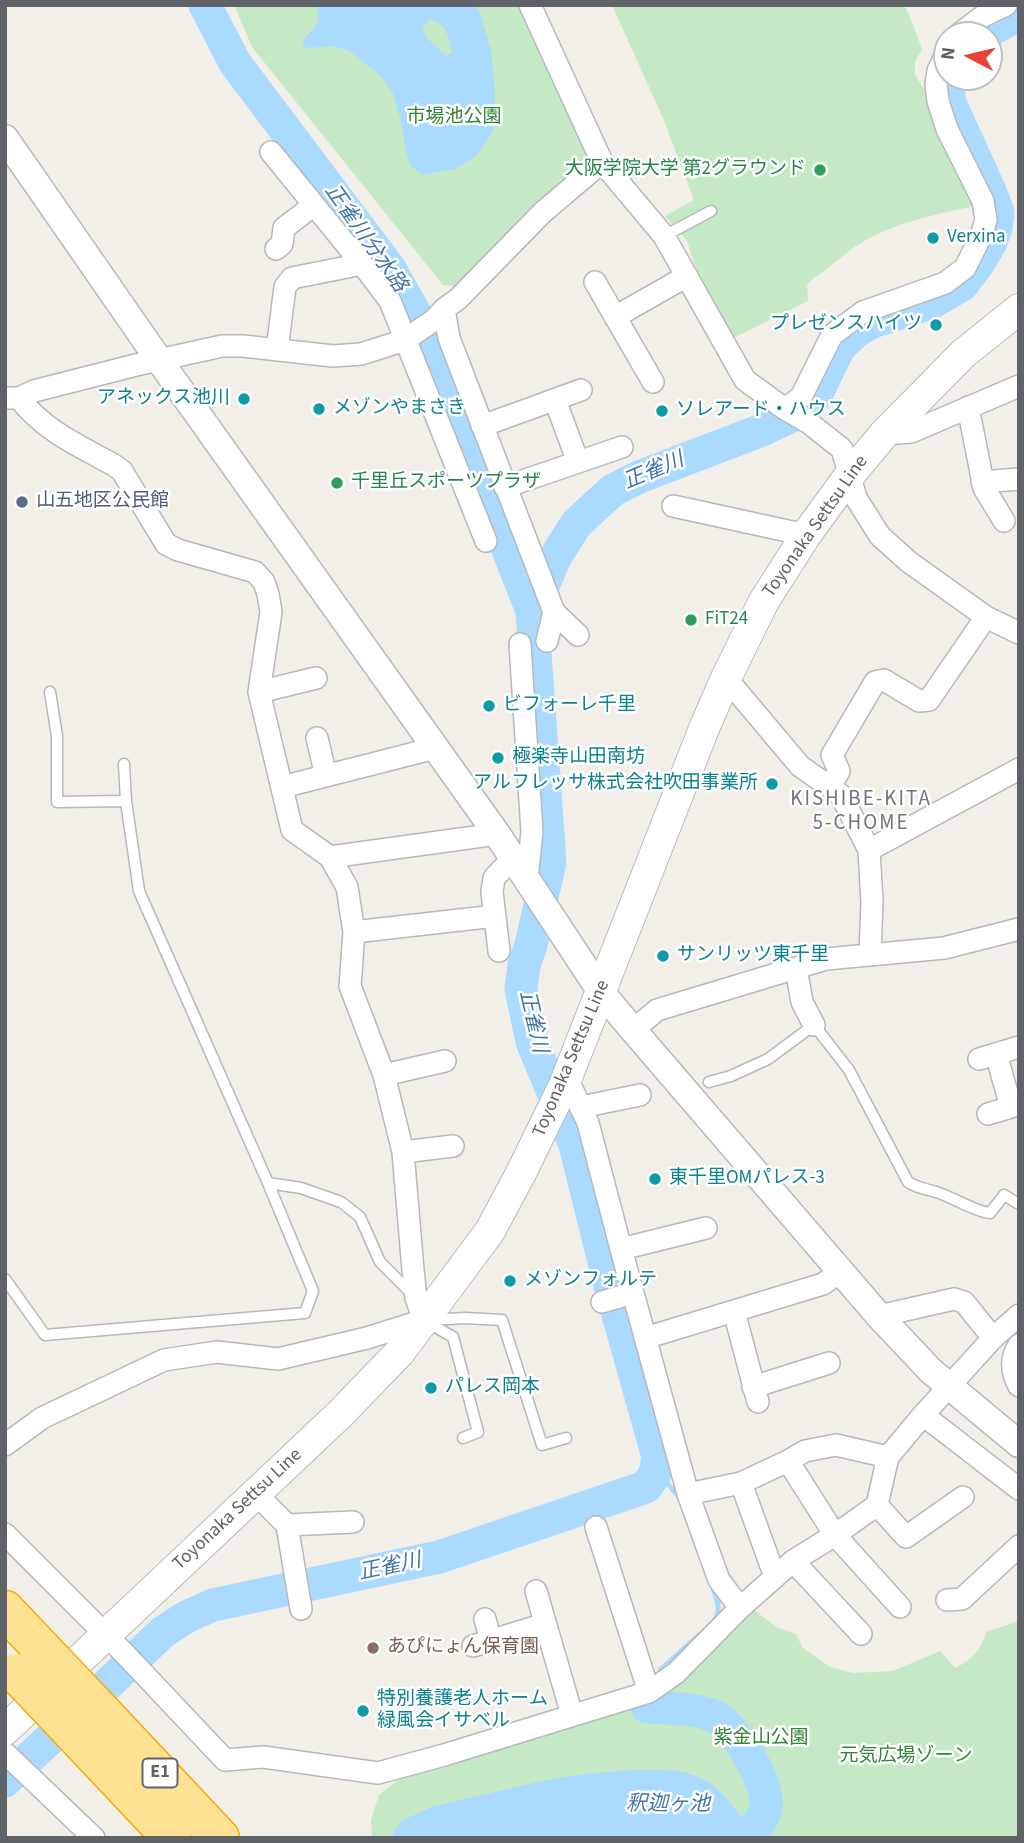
<!DOCTYPE html>
<meta charset="utf-8">
<style>
body{margin:0}
#map{position:relative;width:1024px;height:1843px;overflow:hidden;background:#f1efe8;font-family:"Source Sans 3",sans-serif}
canvas{display:block}
.frame{position:absolute;inset:0;border:7px solid #5f6368;pointer-events:none}
.north{position:absolute;left:933px;top:21px;width:70px;height:70px;box-sizing:border-box;background:#fff;border:2px solid #bfc1c3;border-radius:50%;rotate:277deg;font-size:19px;font-weight:700;line-height:28px;text-align:center;color:#5f6368}
.north::after{content:'';display:block;margin:auto;width:24px;height:32px;background:#ea4335;clip-path:polygon(50% 0,100% 100%,50% 72%,0 100%)}
</style>
<div id="map">
<canvas width="1024" height="1843"></canvas>
<div class="frame"></div>
<div class="north">N</div>
</div>
<script>
const ctx = document.querySelector('canvas').getContext('2d');
ctx.lineJoin = 'round';
function fillPath(path, color) {
  ctx.fillStyle = color;
  ctx.fill(path, 'evenodd');
}
function strokePath(path, color, width, dash) {
  ctx.strokeStyle = color;
  ctx.lineWidth = width;
  ctx.lineCap = dash ? 'butt' : 'round';
  ctx.setLineDash(dash || []);
  ctx.stroke(path);
}
function drawText(font, color, halo, rows, align = 'center') {
  ctx.font = font + ' "Source Sans 3","Noto Sans JP",sans-serif';
  ctx.lineWidth = 5;
  ctx.setLineDash([]);
  ctx.textBaseline = 'middle';
  ctx.strokeStyle = halo;
  ctx.fillStyle = color;
  for (const [text, x, y, turn = 0] of rows) {
    ctx.save();
    ctx.translate(x, y);
    ctx.rotate((+turn || 0) * Math.PI / 180);
    ctx.textAlign = isNaN(turn) ? turn : align;
    if (halo) ctx.strokeText(text, 0, 0);
    ctx.fillText(text, 0, 0);
    ctx.restore();
  }
}
fillPath(new Path2D(`
 M234,5H524L596,157L460,286L443,285L252,47Z
 M612,5H904L910,17L922,49L915,62V74L928,97L976,206C935,214 888,224 853,248C838,259 825,271 810,281L807,286L808,301L731,339L694,263L687,241L665,216L694,200L663,118Z
 M754,1610L778,1628L796,1634L802,1647L830,1667L853,1673L893,1671L940,1651L955,1668C973,1659 980,1651 986,1632L1019,1621V1838H372L371,1820L379,1795L398,1780L639,1707L673,1686Z`), '#c5e8c5');
fillPath(new Path2D(`
 M316,5H476L481,16L491,50L495,93L493,131L477,155L455,169L422,175L410,165L406,150L401,121L393,93L380,75L348,50L333,46L307,48L302,44C309,27 325,28 316,5ZM430,19C446,23 450,38 452,53L446,56L427,38L422,29Z
 M631,1770C662,1770 692,1767 717,1789C727,1798 735,1809 743,1819V1838H391L401,1821L432,1807L542,1781L585,1774Z`), '#aadaff');
strokePath(new Path2D(`
 M668,1484L679,1497
 M712,1624C722,1611 718,1602 713,1588
 M660,1670L699,1635`), '#aadaff', 5);
strokePath(new Path2D(`
 M205,5L235,63L390,269L416,315L532,611
 M982,35L1019,14
 M647,1707C669,1709 695,1707 716,1717C736,1727 770,1785 766,1808C763,1821 753,1829 744,1838
 M5,1781L163,1632L186,1617L213,1605L439,1557L646,1487L655,1474L658,1457L610,1286L575,1145L532,1042L521,989L524,965L531,945L550,862L532,611L556,556L576,524L613,490L639,477L762,430L806,409L817,393L839,348L855,332L872,322L933,302L962,285L978,264L990,244L996,228L998,212L990,191L950,103L948,88L950,77`), '#aadaff', 33);
const service = new Path2D(`
 M664,236L711,211
 M50,692L57,736V802L126,801
 M709,1082L731,1076L768,1059L814,1025L849,1070L908,1182C917,1188 926,1189 936,1192C953,1197 975,1212 990,1213L1004,1195L1019,1204
 M268,1183L301,1188L341,1202L360,1217L380,1262L414,1296
 M5,1279L45,1335L305,1313L313,1291L268,1183L139,891L126,801L124,764
 M430,1320L465,1318L502,1320L542,1445L566,1438
 M427,1322L453,1337L478,1432L463,1438`);
const minor = new Path2D(`
 M530,5L602,162L664,236L745,380L785,409L809,423L842,449L856,498L880,536L909,562L986,617L1019,633
 M958,35L983,16L1006,5
 M271,152L362,264L390,301L486,541
 M276,249L282,244L284,228L314,205
 M595,282L653,382
 M444,309L449,338L554,612L578,635
 M615,317L687,276
 M277,350L285,287L292,278L362,264
 M7,398H19L34,391L136,365L222,346H243L333,356L361,354L405,340L434,320L444,309L458,299L542,213L602,162
 M555,400L578,462
 M968,407L984,488L1004,521
 M785,409L801,397L832,335L863,312L945,283L965,268L981,236L986,220L983,201L947,129L938,101L936,84L938,71L947,52
 M482,426L581,390
 M884,434L911,432L1019,386
 M982,482L1019,479
 M505,487L622,447
 M673,506L806,535
 M547,641L554,612
 M520,644L532,832L527,879
 M726,678L800,766L841,795L869,850L872,902L870,955
 M259,692L316,678
 M317,738L326,776
 M282,787L435,748
 M830,787L839,771L832,755L875,682L884,680L919,701L929,700L986,617
 M869,850L1019,769
 M330,857L497,834
 M354,932L495,916
 M499,951L492,892L494,878L513,858
 M796,968L802,1002L814,1025
 M633,1030L657,1010L826,959L944,948L1019,929
 M979,1059L1019,1047
 M384,1075L445,1061
 M567,1078L588,1123L621,1249L688,1494L719,1580L740,1608
 M581,1107L640,1095
 M988,1114L1011,1107L996,1054
 M403,1152L453,1146
 M621,1249L706,1228
 M602,1302L633,1293
 M734,1311L758,1402
 M879,1316L954,1299L964,1302L993,1338
 M645,1338L823,1284L841,1271
 M1019,1345C1010,1359 1011,1372 1019,1386
 M753,1387L829,1363
 M923,1415L1019,1489
 M5,1445L42,1418L164,1360L217,1352L278,1359L367,1338L424,1320L416,1298L413,1270L403,1152L384,1075L350,986L354,932L347,887L330,857L292,830L259,692L271,612L268,594L264,582L255,572L178,550L166,544L122,471L114,465C79,446 43,430 19,398
 M788,1461L835,1535L900,1607
 M741,1483L775,1577
 M256,1494L287,1525L301,1609
 M688,1494L741,1483L788,1461L805,1451L836,1445L888,1457
 M877,1505L906,1537L963,1497
 M287,1525L353,1522
 M596,1527L649,1692
 M5,1534L124,1653L225,1760L263,1757L378,1773L444,1755L649,1692L676,1673L740,1608L793,1561L835,1535L877,1505L888,1457L923,1415L993,1338L1019,1315
 M793,1561L861,1634
 M536,1591L572,1715
 M947,1600L962,1599L1019,1546
 M485,1619L491,1641
 M473,1646L545,1624
 M5,1753L94,1838`);
const tertiary = new Path2D(`
 M5,138L159,360L497,834L601,992L633,1030L879,1316L931,1371L1019,1444`);
const secondary = new Path2D(`
 M5,1730L340,1414L400,1352L490,1231L521,1173L564,1085L705,726L726,678L764,601L806,535L849,476L884,434L963,354L1019,309`);
const motorway = new Path2D(`
 M5,1610L42,1649
 M99,1709L220,1838
 M73,1733L172,1838`);
strokePath(service, '#b5b8bc', 13);
strokePath(minor, '#b5b8bc', 24);
strokePath(tertiary, '#b5b8bc', 29);
strokePath(secondary, '#b6babf', 32);
strokePath(motorway, '#f9ab00', 41);
strokePath(service, '#fff', 10);
strokePath(minor, '#fff', 21);
strokePath(tertiary, '#fff', 26);
strokePath(secondary, '#fff', 30);
strokePath(motorway, '#fde293', 38);
const motorwayBridge = new Path2D(`
 M42,1649L99,1709
 M16,1673L73,1733`);
strokePath(motorwayBridge, '#f9ab00', 41, []);
strokePath(motorwayBridge, '#fde293', 38);
for (const [x, y, r, color] of [
 [820,170,7,"#2e9e5b"],
 [933,238,7,"#0f9aa8"],
 [936,325,7,"#0f9aa8"],
 [244,399,7,"#0f9aa8"],
 [319,409,7,"#0f9aa8"],
 [662,411,7,"#0f9aa8"],
 [337,483,7,"#2e9e5b"],
 [22,502,7,"#5c6f8a"],
 [691,620,7,"#2e9e5b"],
 [489,706,7,"#0f9aa8"],
 [498,758,7,"#0f9aa8"],
 [772,784,7,"#0f9aa8"],
 [663,956,7,"#0f9aa8"],
 [655,1179,7,"#0f9aa8"],
 [510,1281,7,"#0f9aa8"],
 [431,1388,7,"#0f9aa8"],
 [373,1648,7,"#8d6e63"],
 [363,1711,7,"#0f9aa8"]
]) {
  const dot = new Path2D();
  dot.arc(x, y, r, 0, 2 * Math.PI);
  ctx.fillStyle = color;
  ctx.fill(dot);
  strokePath(dot, '#fff', 2.5);
}
for (const [x, y, w] of [
 [160,1773,35]
]) {
  const box = new Path2D();
  box.roundRect(x - w / 2, y - 14.5, w, 29, 5);
  ctx.fillStyle = '#fff';
  ctx.fill(box);
  strokePath(box, '#5f6368', 2);
}
drawText('bold 18px', '#5f6368', null, [
 ["E1",160,1773]
]);
drawText('19px', '#348238', '#fff', [
 ["市場池公園",454,118],
 ["紫金山公園",761,1739],
 ["元気広場ゾーン",906,1757]
]);
drawText('19px', '#27864d', '#fff', [
 ["大阪学院大学 第2グラウンド",806,170,"right"],
 ["千里丘スポーツプラザ",351,483],
 ["FiT24",705,620]
], 'left');
drawText('19px', '#0d838f', '#fff', [
 ["Verxina",947,238],
 ["プレゼンスハイツ",922,325,"right"],
 ["アネックス池川",230,399,"right"],
 ["メゾンやまさき",333,409],
 ["ソレアード・ハウス",676,411],
 ["ビフォーレ千里",503,706],
 ["極楽寺山田南坊",512,758],
 ["アルフレッサ株式会社吹田事業所",758,784,"right"],
 ["サンリッツ東千里",677,956],
 ["東千里OMパレス-3",669,1179],
 ["メゾンフォルテ",524,1281],
 ["パレス岡本",445,1388],
 ["特別養護老人ホーム",377,1700],
 ["緑風会イサベル",377,1722]
], 'left');
drawText('19px', '#4e5e75', '#fff', [
 ["山五地区公民館",36,502]
], 'left');
drawText('19px', '#5f6368', '#fff', [
 ["Toyonaka Settsu Line",816,527,-55],
 ["Toyonaka Settsu Line",572,1059,-67],
 ["Toyonaka Settsu Line",238,1510,-43]
]);
drawText('19px', '#785e54', '#fff', [
 ["あぴにょん保育園",387,1648]
], 'left');
drawText('italic 21px', '#4174aa', '#fff', [
 ["正雀川分水路",365,239,55],
 ["正雀川",654,472,-23],
 ["正雀川",532,1022,77],
 ["正雀川",390,1568,-12],
 ["釈迦ヶ池",668,1805]
]);
ctx.letterSpacing = '2px';
drawText('21px', '#70757a', '#fff', [
 ["KISHIBE-KITA",861,800],
 ["5-CHOME",861,824]
]);
ctx.letterSpacing = '0px';
</script>
